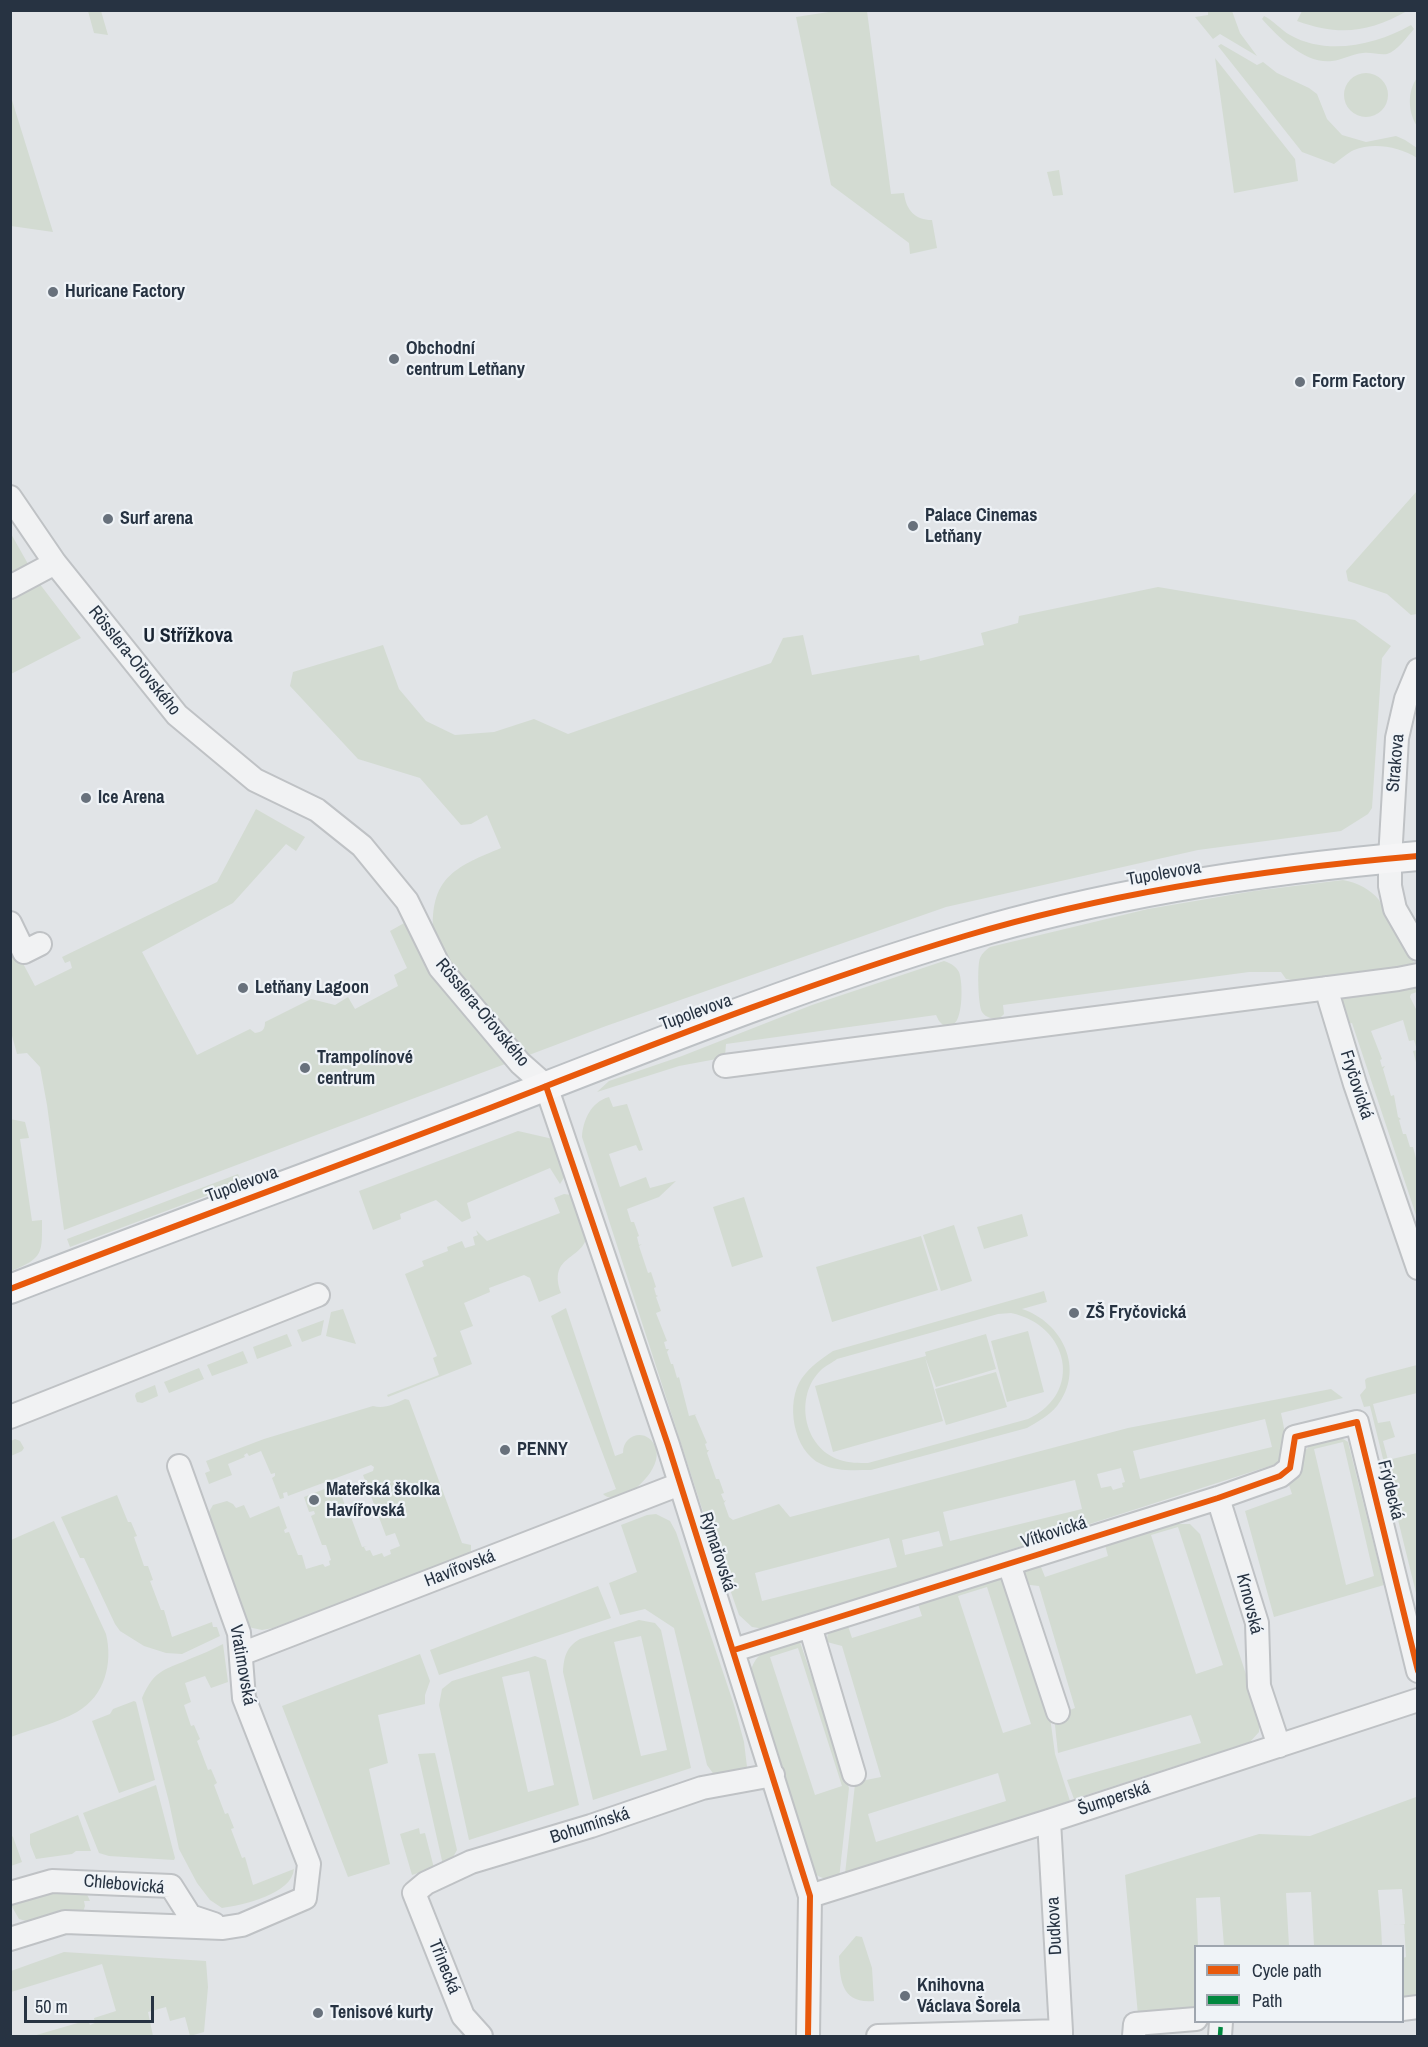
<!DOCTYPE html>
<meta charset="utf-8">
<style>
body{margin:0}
#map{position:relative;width:1428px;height:2047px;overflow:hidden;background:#e1e4e7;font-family:"Archivo Narrow",sans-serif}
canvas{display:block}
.frame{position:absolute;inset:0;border:12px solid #273342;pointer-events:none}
.legend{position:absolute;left:1194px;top:1945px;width:210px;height:78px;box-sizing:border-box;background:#eff3f7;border:2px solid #9fa6af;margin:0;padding:8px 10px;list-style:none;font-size:18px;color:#273342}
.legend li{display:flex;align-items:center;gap:12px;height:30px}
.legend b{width:30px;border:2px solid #9fa6af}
.scale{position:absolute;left:24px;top:1996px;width:130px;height:27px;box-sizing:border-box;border:3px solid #273342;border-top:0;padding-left:8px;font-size:18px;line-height:21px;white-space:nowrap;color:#273342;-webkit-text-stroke:4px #eff3f7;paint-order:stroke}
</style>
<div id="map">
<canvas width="1428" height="2047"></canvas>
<div class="frame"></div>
<ul class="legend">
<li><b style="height:8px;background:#e8590c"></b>Cycle path</li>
<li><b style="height:8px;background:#00873e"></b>Path</li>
</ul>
<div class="scale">50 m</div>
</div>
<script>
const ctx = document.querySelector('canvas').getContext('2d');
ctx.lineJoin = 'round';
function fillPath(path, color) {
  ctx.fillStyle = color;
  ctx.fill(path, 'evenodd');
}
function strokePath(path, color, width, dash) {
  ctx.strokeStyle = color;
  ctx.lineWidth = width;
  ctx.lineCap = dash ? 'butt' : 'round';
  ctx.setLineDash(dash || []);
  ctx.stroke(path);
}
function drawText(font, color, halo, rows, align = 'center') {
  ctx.font = font + ' "Archivo Narrow",sans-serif';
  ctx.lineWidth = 4.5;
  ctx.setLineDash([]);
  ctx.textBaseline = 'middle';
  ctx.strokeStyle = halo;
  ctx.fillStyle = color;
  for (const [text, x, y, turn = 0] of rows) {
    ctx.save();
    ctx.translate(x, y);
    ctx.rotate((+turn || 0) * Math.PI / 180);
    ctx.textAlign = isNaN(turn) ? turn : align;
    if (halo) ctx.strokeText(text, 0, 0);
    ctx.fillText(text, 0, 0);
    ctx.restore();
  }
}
fillPath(new Path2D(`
 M88,11H101L108,35L94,33Z
 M835,11H867L891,194L904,193C906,210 915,220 932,220L937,248L910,254L909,243L831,185L796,17Z
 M1208,11H1232L1240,33L1257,56L1220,34L1213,39L1195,17L1208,15Z
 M1387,11H1407C1368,33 1339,36 1297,21L1302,11Z
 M1264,16C1273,20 1281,30 1290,35C1327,56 1376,45 1411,25L1414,29C1407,37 1397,51 1387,54C1379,55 1371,52 1363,53C1352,54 1342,60 1332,61C1305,64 1279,38 1262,19Z
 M1221,44L1257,65L1263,62L1277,73L1309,88L1317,94L1327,119L1342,135L1366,142L1396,136L1405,140L1417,148V158C1400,147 1373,142 1354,150C1347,153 1340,160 1334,164L1302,152L1218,46Z
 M1215,58L1295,159L1298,181L1234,193Z
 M1344 95a22 22 0 1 1 44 0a22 22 0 1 1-44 0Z
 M1417,78V126C1408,113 1407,91 1417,78Z
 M10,97H11L53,232L11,226Z
 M1059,170L1063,195L1053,196L1047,172Z
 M1417,491V614L1411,615L1387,594L1348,581L1346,571Z
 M10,532L32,571L10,583Z
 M39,583L81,638L11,674V598Z
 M1158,587L1355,620L1391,646L1382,658L1372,808L1368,814L1341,831L1198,850L946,907L606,1026L64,1230L47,1105L40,1067L27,1053L17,1054L11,1032L10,939L35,986L72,968L70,961L65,963L62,957L217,882L256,809L305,837L296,851L286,844L233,903L142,952L197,1055L250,1029L255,1033C262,1032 265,1030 265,1022L311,999L335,1005L348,997L355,1009L398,986L394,975L407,968L390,931L406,922L433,929C431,876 458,866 501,848L487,815L471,824L461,825L420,778L358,759L290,686L293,672L383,645L399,689L426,721L455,735L494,732L534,719L568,734L771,663L783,638L803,635L812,675L919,655L920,661L984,645L981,633L1018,623L1019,616Z
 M1343,880C1358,883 1370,889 1379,900L1417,968V992L1411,994L1410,997L1417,1011V1066L1413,1051L1417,1050L1414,1040L1409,1041L1403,1020L1371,1031L1382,1059L1380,1060L1382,1067L1385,1066L1383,1069L1391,1096L1394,1095L1398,1117L1401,1119L1399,1120L1403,1134H1406L1410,1147H1413L1417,1162L1416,1163L1418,1168L1417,1218L1352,1023L1347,1024L1304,982L1286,979L1281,972H1249L1003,1005L1004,1014L999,1019C993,1019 986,1018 982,1012C978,1005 977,966 980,958C982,953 986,950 990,947L1148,909L1254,891Z
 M944,961C950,963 956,966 959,972C963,982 963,1017 954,1024C953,1025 947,1026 945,1027L939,1021L936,1015L726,1044L725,1056L722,1058L679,1066L597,1092L609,1081L682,1056L812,1005Z
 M609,1097L613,1107L627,1104L643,1150L639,1151L636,1145L609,1154L620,1187L646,1177L650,1188L676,1181L659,1197L627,1209L631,1222H634L639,1236L637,1237L639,1245L642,1244L639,1246L648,1273L651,1272L656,1287L654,1288L656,1295L658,1296L656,1297L661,1311L656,1313L667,1341L664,1342L666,1349H669L667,1352L671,1364H673L677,1378L679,1377L689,1416L697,1414L695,1415L707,1443L705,1444L707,1450H709L707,1453L716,1479H719L724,1493L721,1494L724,1501L726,1500L724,1503L729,1517L733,1520L779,1504L790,1517L1128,1428L1331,1389L1343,1398L1281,1413C1284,1428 1291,1453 1276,1464L773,1626L765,1629L752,1627L739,1615L707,1524L582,1137C583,1120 591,1102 609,1097ZM1265,1419L1272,1447L1140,1479L1133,1451ZM1121,1468L1125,1482L1122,1483L1123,1487L1113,1490L1111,1486L1101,1488L1097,1474ZM1075,1480L1082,1509L950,1541L943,1512ZM939,1531L943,1546L905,1555L902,1540ZM889,1538L897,1567L762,1601L755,1573Z
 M10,1119L25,1122L29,1138L20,1139L32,1221L42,1220C42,1253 44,1258 11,1271Z
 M518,1131L553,1139L565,1176L560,1184L550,1168L467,1203L471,1218L462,1222L436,1200L400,1214L401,1219L373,1230L359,1191Z
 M238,1174L240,1179L206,1196L70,1247L67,1239Z
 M564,1194L572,1195L587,1237C580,1261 548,1256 561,1293L539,1302L530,1278L524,1275L489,1288L490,1292L464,1303L473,1326L460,1331L472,1364L388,1397L387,1395L439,1375L433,1358L437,1356L405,1274L424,1266L422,1261L448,1251L447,1247L462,1241L465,1248L475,1245L473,1237L478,1235L476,1230L487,1241L560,1213L554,1198Z
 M744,1197L763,1257L732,1267L713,1207Z
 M1022,1214L1028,1236L984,1249L977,1227Z
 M954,1225L972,1281L941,1291L923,1235Z
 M921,1236L938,1290L832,1322L816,1267Z
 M1044,1291L1047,1302L1022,1309C1062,1322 1086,1369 1057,1406C1049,1416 1037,1422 1027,1428L871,1470C855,1470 837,1472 821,1464C793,1451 785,1402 802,1378C811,1366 821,1359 833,1351ZM1011,1313C1069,1325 1084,1393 1028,1419L868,1463C859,1463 849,1463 840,1460C803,1448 794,1396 821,1370C825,1366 832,1363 837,1359L998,1314Z
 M566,1308L615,1456L623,1453C623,1432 650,1428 656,1449C663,1472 619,1510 603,1494L616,1489L551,1316Z
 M343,1309L356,1344L326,1336L331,1312Z
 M324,1320L321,1335L302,1342L297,1330Z
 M1028,1331L1044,1392L1007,1402L991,1341Z
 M287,1334L292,1346L257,1359L253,1347Z
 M986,1334L996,1369L936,1387L925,1357L943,1421L833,1452L815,1386L926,1356L925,1352Z
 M243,1351L248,1363L212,1376L207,1365Z
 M1417,1365V1393L1373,1404L1378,1423L1390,1421L1395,1437L1383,1441L1388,1460L1417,1453V1597L1370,1406L1364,1407L1360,1395L1366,1388L1365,1380L1367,1378Z
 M199,1368L204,1379L169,1393L164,1382Z
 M996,1372L1007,1407L946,1425L935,1389Z
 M155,1385L158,1396L142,1403L137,1402L135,1396L136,1393Z
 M405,1399L409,1400L462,1543L471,1545V1553L273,1628L262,1630L248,1627L205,1519L213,1505L227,1501L233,1504L236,1508L244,1505L250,1518L279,1506L287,1528L284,1530L285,1533L289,1532L298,1555H302L306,1569L323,1564L325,1567L330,1565L329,1561L331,1560L326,1545H322L311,1516L315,1514L314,1511L309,1512L304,1497L337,1484L345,1505L342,1506L343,1510L348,1509L362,1547L368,1546L364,1547L366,1551L370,1550L373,1556L382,1553L384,1557L391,1554L390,1550L400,1546L395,1533L386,1536L363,1475L373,1471L374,1467L371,1465L288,1496L287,1492L283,1493L284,1498L280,1499L272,1478L275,1476V1473L271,1474L261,1451L249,1456L247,1453L244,1455L245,1457L228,1464L232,1475L209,1484L205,1473L210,1471L206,1461L264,1439L373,1406C385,1409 394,1404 405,1399Z
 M1340,1437L1348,1442L1384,1585L1274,1617L1245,1511L1292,1494L1288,1482C1300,1474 1304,1465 1304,1450L1307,1449L1309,1445ZM1343,1442L1374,1576L1346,1585L1314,1449Z
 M15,1439L20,1441L24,1448L22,1451L11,1456V1441Z
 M117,1495L128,1522H131L137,1536L134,1537L144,1566H148L153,1580L150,1581L161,1610H164L172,1637L212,1622L213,1627H217L220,1636L182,1654L166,1653L144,1646L120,1631L115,1624L84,1558H80L61,1517Z
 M656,1514L670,1521L676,1532L734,1705L744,1742L747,1767L741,1772L715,1776L707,1765L674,1628L645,1609L620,1615L609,1583L637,1572L621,1525L647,1515Z
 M1176,1519L1177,1524H1190L1200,1534L1260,1717L1259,1732L1250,1742L1074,1799L1067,1780L1201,1743L1191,1715L1058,1753L1054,1716L1075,1708L1039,1586L1022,1584C1023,1571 1027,1566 1039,1562L1045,1577L1108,1556L1104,1541ZM1178,1527L1223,1665L1196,1674L1151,1535Z
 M54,1521L106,1634C113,1663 105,1696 77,1712C57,1723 32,1729 11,1737V1540Z
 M1000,1577L1006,1579L1050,1717L1055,1754L1070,1801L845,1874L855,1784L861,1781L881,1777L842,1646L827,1642C826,1629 837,1626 847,1623L852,1638L922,1616L917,1601ZM987,1587L1031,1724L1003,1733L958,1596ZM998,1773L1006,1801L876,1842L868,1814Z
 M598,1586L611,1618L439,1675L430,1650Z
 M639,1620L655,1623L661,1630L691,1768L593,1800L563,1672C564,1657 566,1647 580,1639ZM641,1636L667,1750L641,1756L614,1642Z
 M799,1639L849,1788L839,1879C828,1881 820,1878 812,1872L750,1676C753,1649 777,1646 799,1639ZM798,1648L842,1786L815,1795L770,1657Z
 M223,1644L228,1682L211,1688L205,1676L185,1683L191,1702L184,1705L191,1726L194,1725L200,1739L197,1741L208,1770L211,1769L217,1783L214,1785L225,1814L228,1813L234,1828L231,1829L242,1858L245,1857L253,1885L294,1869C292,1894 243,1905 222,1908L210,1900L197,1883L179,1849L169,1802L142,1698C155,1668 166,1670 192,1658C203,1654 213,1649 223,1644Z
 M420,1654L430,1681L425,1695V1704L378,1715L388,1763L369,1769L390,1864L348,1877L282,1706Z
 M535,1656L546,1660L579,1805L469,1840L439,1705L442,1689L452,1681ZM529,1671L554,1785L528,1792L502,1677Z
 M134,1701L136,1702L155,1780L119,1793L92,1721L110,1714L113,1709Z
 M435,1753L457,1850L452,1859L443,1865L418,1754Z
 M156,1785L175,1858L174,1860L109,1856L99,1853L83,1813Z
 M1416,1797L1417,1995L1403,1996V1958L1406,1957L1404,1924L1381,1925L1382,1946H1314L1311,1892L1286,1893L1289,1946H1224L1220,1897L1196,1898L1198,1946H1196L1195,2011L1138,2015L1125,1875L1259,1834L1310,1836ZM1402,1889L1405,1924L1381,1925L1378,1890Z
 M78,1815L91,1851H76L72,1854L36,1859L30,1844V1834Z
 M419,1828L420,1834L425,1833L434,1868L412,1875L400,1834Z
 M11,1835L13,1837L22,1862L11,1866Z
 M60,1891L86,1892L90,1901H84L85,1906L83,1912H63L26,1921L19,1919L11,1905L10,1902L43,1893Z
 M856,1936L862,1937L872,1968L874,2001C842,2004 840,1981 839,1956Z
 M64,1952L206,1961L208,1987L204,2032L190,2036L185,2017L170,2021L166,2007L148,2012L153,2036H33L88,2020L90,2025L95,2023L94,2018L116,2011L102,1964L11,1992V1971Z`), '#d3dbd2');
const minor = new Path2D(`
 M10,497L55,563L177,715L255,780L317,810L362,846L407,901L440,968L520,1063L546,1086L668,1445L810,1896L808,2036
 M10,587L55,563
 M1418,670L1406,699L1397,738L1390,859V886L1395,909L1418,949
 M10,923L24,952L40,944
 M1326,988L1355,1084L1418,1268
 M725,1066L1398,979L1418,975
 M10,1417L318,1295
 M1218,1498L1257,1623L1259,1686L1279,1746
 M1009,1564L1058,1712
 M810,1626L854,1774
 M734,1650L1218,1498L1280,1476L1290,1468L1295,1437L1357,1422L1418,1671
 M241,1654L680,1484
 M1049,1821L1061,2031
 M10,1893L52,1881L171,1886L190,1916L214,1924
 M810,1896L1049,1821L1418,1700
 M10,1939L65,1922L223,1928L242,1925L305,1898L309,1864L244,1698L239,1633L179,1466
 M1402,2009L1418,2007
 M481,2036L463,2016L414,1893L426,1883L471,1862L591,1826L702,1788L773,1775
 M878,2036L1061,2031V2036
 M1134,2036L1135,2024L1196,2019
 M1220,2036L1221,2022`);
const major = new Path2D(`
 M10,1289C170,1227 330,1169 490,1108C647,1047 804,984 965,936C1112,892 1265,869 1418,856`);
strokePath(minor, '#bfc2c5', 26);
strokePath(major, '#bdc1c5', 32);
strokePath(minor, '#f1f2f3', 22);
strokePath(major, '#f5f5f6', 28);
strokePath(new Path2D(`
 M1220,2036L1221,2022`), '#00873e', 4.5, [9, 4.5]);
strokePath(new Path2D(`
 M546,1086L668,1445L810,1896L808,2036
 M10,1289C170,1227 330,1169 490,1108C647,1047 804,984 965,936C1112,892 1265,869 1418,856
 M734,1650L1218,1498L1280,1476L1290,1468L1295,1437L1357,1422L1418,1671`), '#e8590c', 6);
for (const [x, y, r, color] of [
 [53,292,6,"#68717c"],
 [394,359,6,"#68717c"],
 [1300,382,6,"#68717c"],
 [108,519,6,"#68717c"],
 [913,526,6,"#68717c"],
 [86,798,6,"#68717c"],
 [243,988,6,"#68717c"],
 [305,1068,6,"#68717c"],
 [1074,1313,6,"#68717c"],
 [505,1450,6,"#68717c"],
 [314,1500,6,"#68717c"],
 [905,1996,6,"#68717c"],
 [318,2013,6,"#68717c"]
]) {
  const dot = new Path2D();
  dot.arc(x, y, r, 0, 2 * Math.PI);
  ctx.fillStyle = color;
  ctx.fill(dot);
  strokePath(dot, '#eff3f7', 2);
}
drawText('bold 18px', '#273342', '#eff3f7', [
 ["Huricane Factory",65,292],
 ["Obchodní",406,349],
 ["centrum Letňany",406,370],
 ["Form Factory",1312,382],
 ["Palace Cinemas",925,516],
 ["Letňany",925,537],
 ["Surf arena",120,519],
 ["Ice Arena",98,798],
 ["Letňany Lagoon",255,988],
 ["Trampolínové",317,1058],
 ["centrum",317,1079],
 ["ZŠ Fryčovická",1086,1313],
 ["PENNY",517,1450],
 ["Mateřská školka",326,1490],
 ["Havířovská",326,1511],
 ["Knihovna",917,1986],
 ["Václava Šorela",917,2007],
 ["Tenisové kurty",330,2013]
], 'left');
drawText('18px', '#273342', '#eff3f7', [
 ["Rösslera-Ořovského",134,661,51],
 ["Strakova",1396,763,-85],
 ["Tupolevova",1164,874,-10],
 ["Rösslera-Ořovského",482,1013,50],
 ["Tupolevova",696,1013,-20],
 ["Fryčovická",1356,1085,72],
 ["Tupolevova",242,1185,-20],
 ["Frýdecká",1390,1490,76],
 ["Vítkovická",1054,1533,-18],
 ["Rýmařovská",717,1552,72],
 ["Havířovská",460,1569,-21],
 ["Krnovská",1249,1604,76],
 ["Vratimovská",242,1665,80],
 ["Šumperská",1114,1799,-18],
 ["Bohumínská",590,1826,-18],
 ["Chlebovická",124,1885,5],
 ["Dudkova",1055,1926,-93],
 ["Třinecká",444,1967,68]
]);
drawText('bold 20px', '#192432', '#eff3f7', [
 ["U Střížkova",188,637]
]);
</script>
